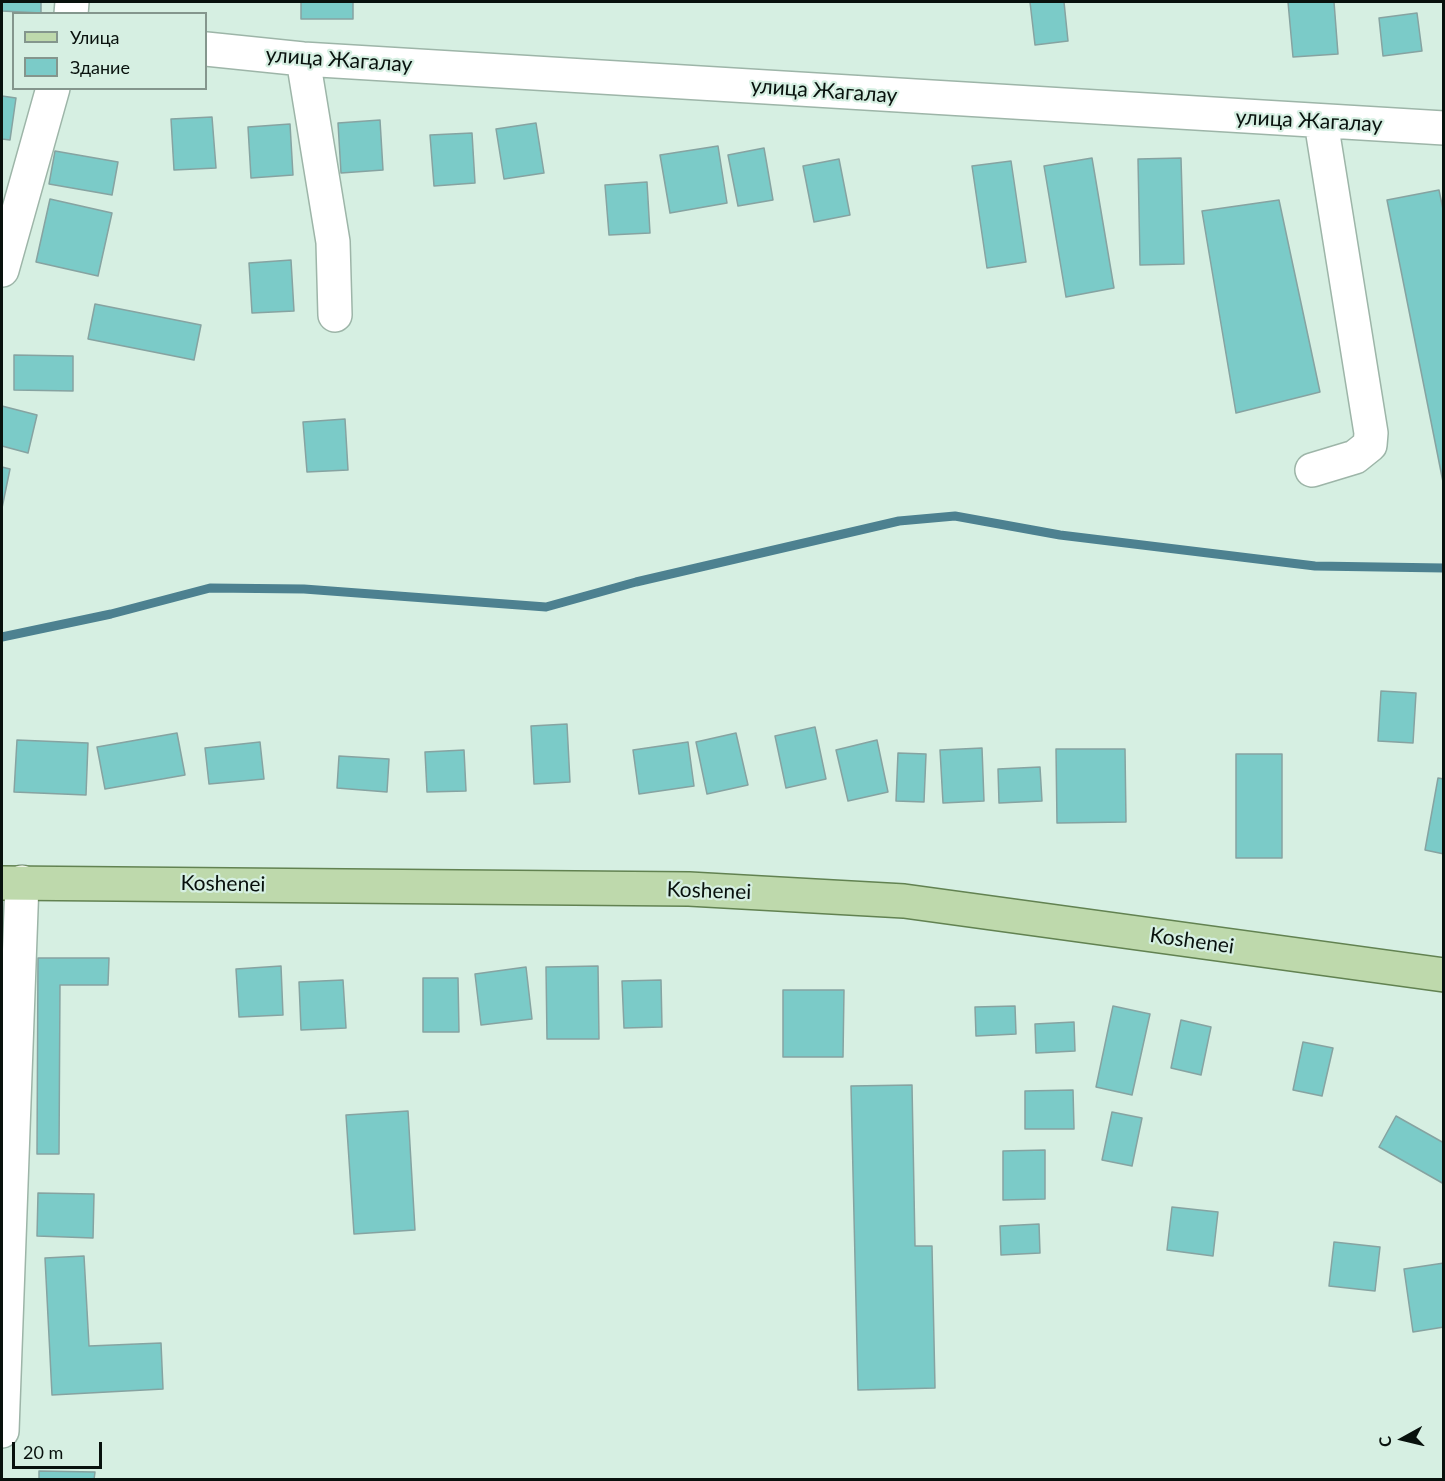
<!DOCTYPE html>
<meta charset="utf-8">
<style>
body{margin:0}
#map{position:relative;width:1445px;height:1481px;overflow:hidden;background:#d6efe2;font-family:Lato,sans-serif}
canvas{display:block}
.frame{position:absolute;inset:0;border:3px solid #08110d;pointer-events:none}
.legend{position:absolute;left:12px;top:12px;width:195px;height:78px;box-sizing:border-box;background:#d6efe2;border:2px solid #84968d;margin:0;padding:8px 10px;list-style:none;font-size:18px;color:#08110d}
.legend li{display:flex;align-items:center;gap:12px;height:30px}
.legend b{width:30px;border:2px solid #84968d}
.north{position:absolute;left:1373px;top:1409px;width:60px;height:60px;-webkit-text-stroke:4px #d6efe2;paint-order:stroke;rotate:262deg;font-size:16px;font-weight:700;line-height:24px;text-align:center;color:#08110d}
.north::after{content:'';display:block;margin:auto;width:21px;height:27px;background:#08110d;clip-path:polygon(50% 0,100% 100%,50% 72%,0 100%)}
.scale{position:absolute;left:12px;top:1442px;width:90px;height:27px;box-sizing:border-box;border:3px solid #08110d;border-top:0;padding-left:8px;font-size:18px;line-height:21px;white-space:nowrap;color:#08110d;-webkit-text-stroke:4px #d6efe2;paint-order:stroke}
</style>
<div id="map">
<canvas width="1445" height="1481"></canvas>
<div class="frame"></div>
<ul class="legend">
<li><b style="height:8px;background:#bed9ac"></b>Улица</li>
<li><b style="height:16px;background:#7bcbc8"></b>Здание</li>
</ul>
<div class="north">С</div>
<div class="scale">20 m</div>
</div>
<script>
const ctx = document.querySelector('canvas').getContext('2d');
ctx.lineJoin = 'round';
function strokePath(path, color, width, dash) {
  ctx.strokeStyle = color;
  ctx.lineWidth = width;
  ctx.lineCap = dash ? 'butt' : 'round';
  ctx.setLineDash(dash || []);
  ctx.stroke(path);
}
function fillPath(path, color) {
  ctx.fillStyle = color;
  ctx.fill(path, 'evenodd');
}
function drawText(font, color, halo, rows, align = 'center') {
  ctx.font = font + ' Lato,sans-serif';
  ctx.lineWidth = 4.5;
  ctx.setLineDash([]);
  ctx.textBaseline = 'middle';
  ctx.strokeStyle = halo;
  ctx.fillStyle = color;
  for (const [text, x, y, turn = 0] of rows) {
    ctx.save();
    ctx.translate(x, y);
    ctx.rotate((+turn || 0) * Math.PI / 180);
    ctx.textAlign = isNaN(turn) ? turn : align;
    if (halo) ctx.strokeText(text, 0, 0);
    ctx.fillText(text, 0, 0);
    ctx.restore();
  }
}
strokePath(new Path2D(`
 M2,637L111,614L210,588L304,589L546,607L636,582L899,521L955,516L1060,535L1315,566L1444,568`), '#4d8190', 9);
const building = new Path2D(`
 M2,2H41V13L2,11Z
 M301,2H353V19H301Z
 M1030,2H1064L1068,41L1035,45Z
 M1288,2H1334L1338,54L1293,57Z
 M1417,13L1422,51L1383,56L1379,18Z
 M2,96L16,98L10,140L2,139Z
 M212,117L216,168L174,170L171,119Z
 M380,120L383,170L341,173L338,123Z
 M536,123L544,173L504,179L496,129Z
 M290,124L293,175L251,178L248,127Z
 M472,133L475,183L434,186L430,135Z
 M718,146L727,203L670,213L660,155Z
 M764,148L773,200L738,206L728,155Z
 M55,151L118,162L112,195L49,184Z
 M1092,158L1114,288L1066,297L1044,166Z
 M1181,158L1184,264L1140,265L1138,159Z
 M839,159L850,215L814,222L803,166Z
 M1011,161L1026,262L987,268L972,166Z
 M647,182L650,233L609,235L605,185Z
 M1439,190L1444,214V487L1387,200Z
 M50,199L112,213L98,276L36,262Z
 M1279,200L1320,392L1236,413L1202,211Z
 M291,260L294,311L252,313L249,263Z
 M95,304L201,325L194,360L88,339Z
 M14,355L73,356V391L14,390Z
 M2,406L37,415L28,453L2,446Z
 M345,419L348,470L307,472L303,422Z
 M2,467L10,469L2,508Z
 M1381,691L1416,693L1413,743L1378,741Z
 M567,724L570,782L534,784L531,726Z
 M815,727L826,779L786,788L775,736Z
 M177,733L185,775L105,789L97,747Z
 M736,733L748,785L707,794L696,742Z
 M17,740L88,743L86,795L14,792Z
 M877,740L888,792L848,801L836,750Z
 M260,742L264,779L209,784L205,748Z
 M688,742L694,786L639,794L633,750Z
 M982,748L984,801L943,803L940,750Z
 M1056,749H1125L1126,822L1057,823Z
 M464,750L466,791L427,792L425,752Z
 M898,753L926,754L924,802L896,801Z
 M1236,754H1282V858H1236Z
 M339,756L389,759L387,792L337,788Z
 M1040,767L1042,801L999,803L998,769Z
 M1438,778L1444,779V854L1425,850Z
 M38,958H109L108,985H60L59,1154H37Z
 M281,966L283,1015L239,1017L236,969Z
 M598,966L599,1039H547L546,967Z
 M526,967L532,1019L481,1025L475,974Z
 M423,978H458L459,1032H423Z
 M343,980L346,1028L301,1030L299,982Z
 M661,980L662,1027L624,1028L622,981Z
 M783,990H844L843,1057H783Z
 M1015,1006L1016,1034L976,1036L975,1007Z
 M1113,1006L1150,1014L1132,1095L1096,1087Z
 M1181,1020L1211,1027L1201,1075L1171,1068Z
 M1074,1022L1075,1051L1036,1053L1035,1024Z
 M1303,1042L1333,1048L1322,1096L1293,1090Z
 M912,1085L915,1246H932L935,1388L858,1390L851,1086Z
 M1073,1090L1074,1129H1025V1091Z
 M408,1111L415,1230L354,1234L346,1115Z
 M1112,1112L1142,1118L1132,1166L1102,1160Z
 M1396,1116L1444,1143V1184L1379,1147Z
 M1045,1150V1199L1003,1200V1151Z
 M38,1193L94,1194L93,1238L37,1236Z
 M1172,1207L1218,1212L1213,1256L1167,1250Z
 M1039,1224L1040,1253L1001,1255L1000,1226Z
 M1334,1242L1380,1247L1375,1291L1329,1286Z
 M84,1256L89,1346L161,1343L163,1389L52,1395L45,1258Z
 M1444,1263V1327L1413,1332L1404,1269Z
 M39,1471L95,1472L94,1480H39Z`);
fillPath(building, '#7bcbc8');
strokePath(building, '#86a3a1', 1.5);
const minor = new Path2D(`
 M71,14L72,2
 M206,49L303,59L1444,128
 M303,59L333,242L335,315
 M2,270L53,88
 M1312,470L1355,457L1370,445L1371,433L1321,122
 M2,1431L22,882`);
const major = new Path2D(`
 M2,883L689,889L904,901L1444,975`);
strokePath(minor, '#9db5a8', 36);
strokePath(major, '#628251', 36);
strokePath(minor, '#fff', 33);
strokePath(major, '#bed9ac', 33);
drawText('21px', '#08110d', '#d6efe2', [
 ["улица Жагалау",339,60,4],
 ["улица Жагалау",824,91,4],
 ["улица Жагалау",1309,121,3],
 ["Koshenei",223,884,1],
 ["Koshenei",709,891,2],
 ["Koshenei",1192,941,8]
]);
</script>
